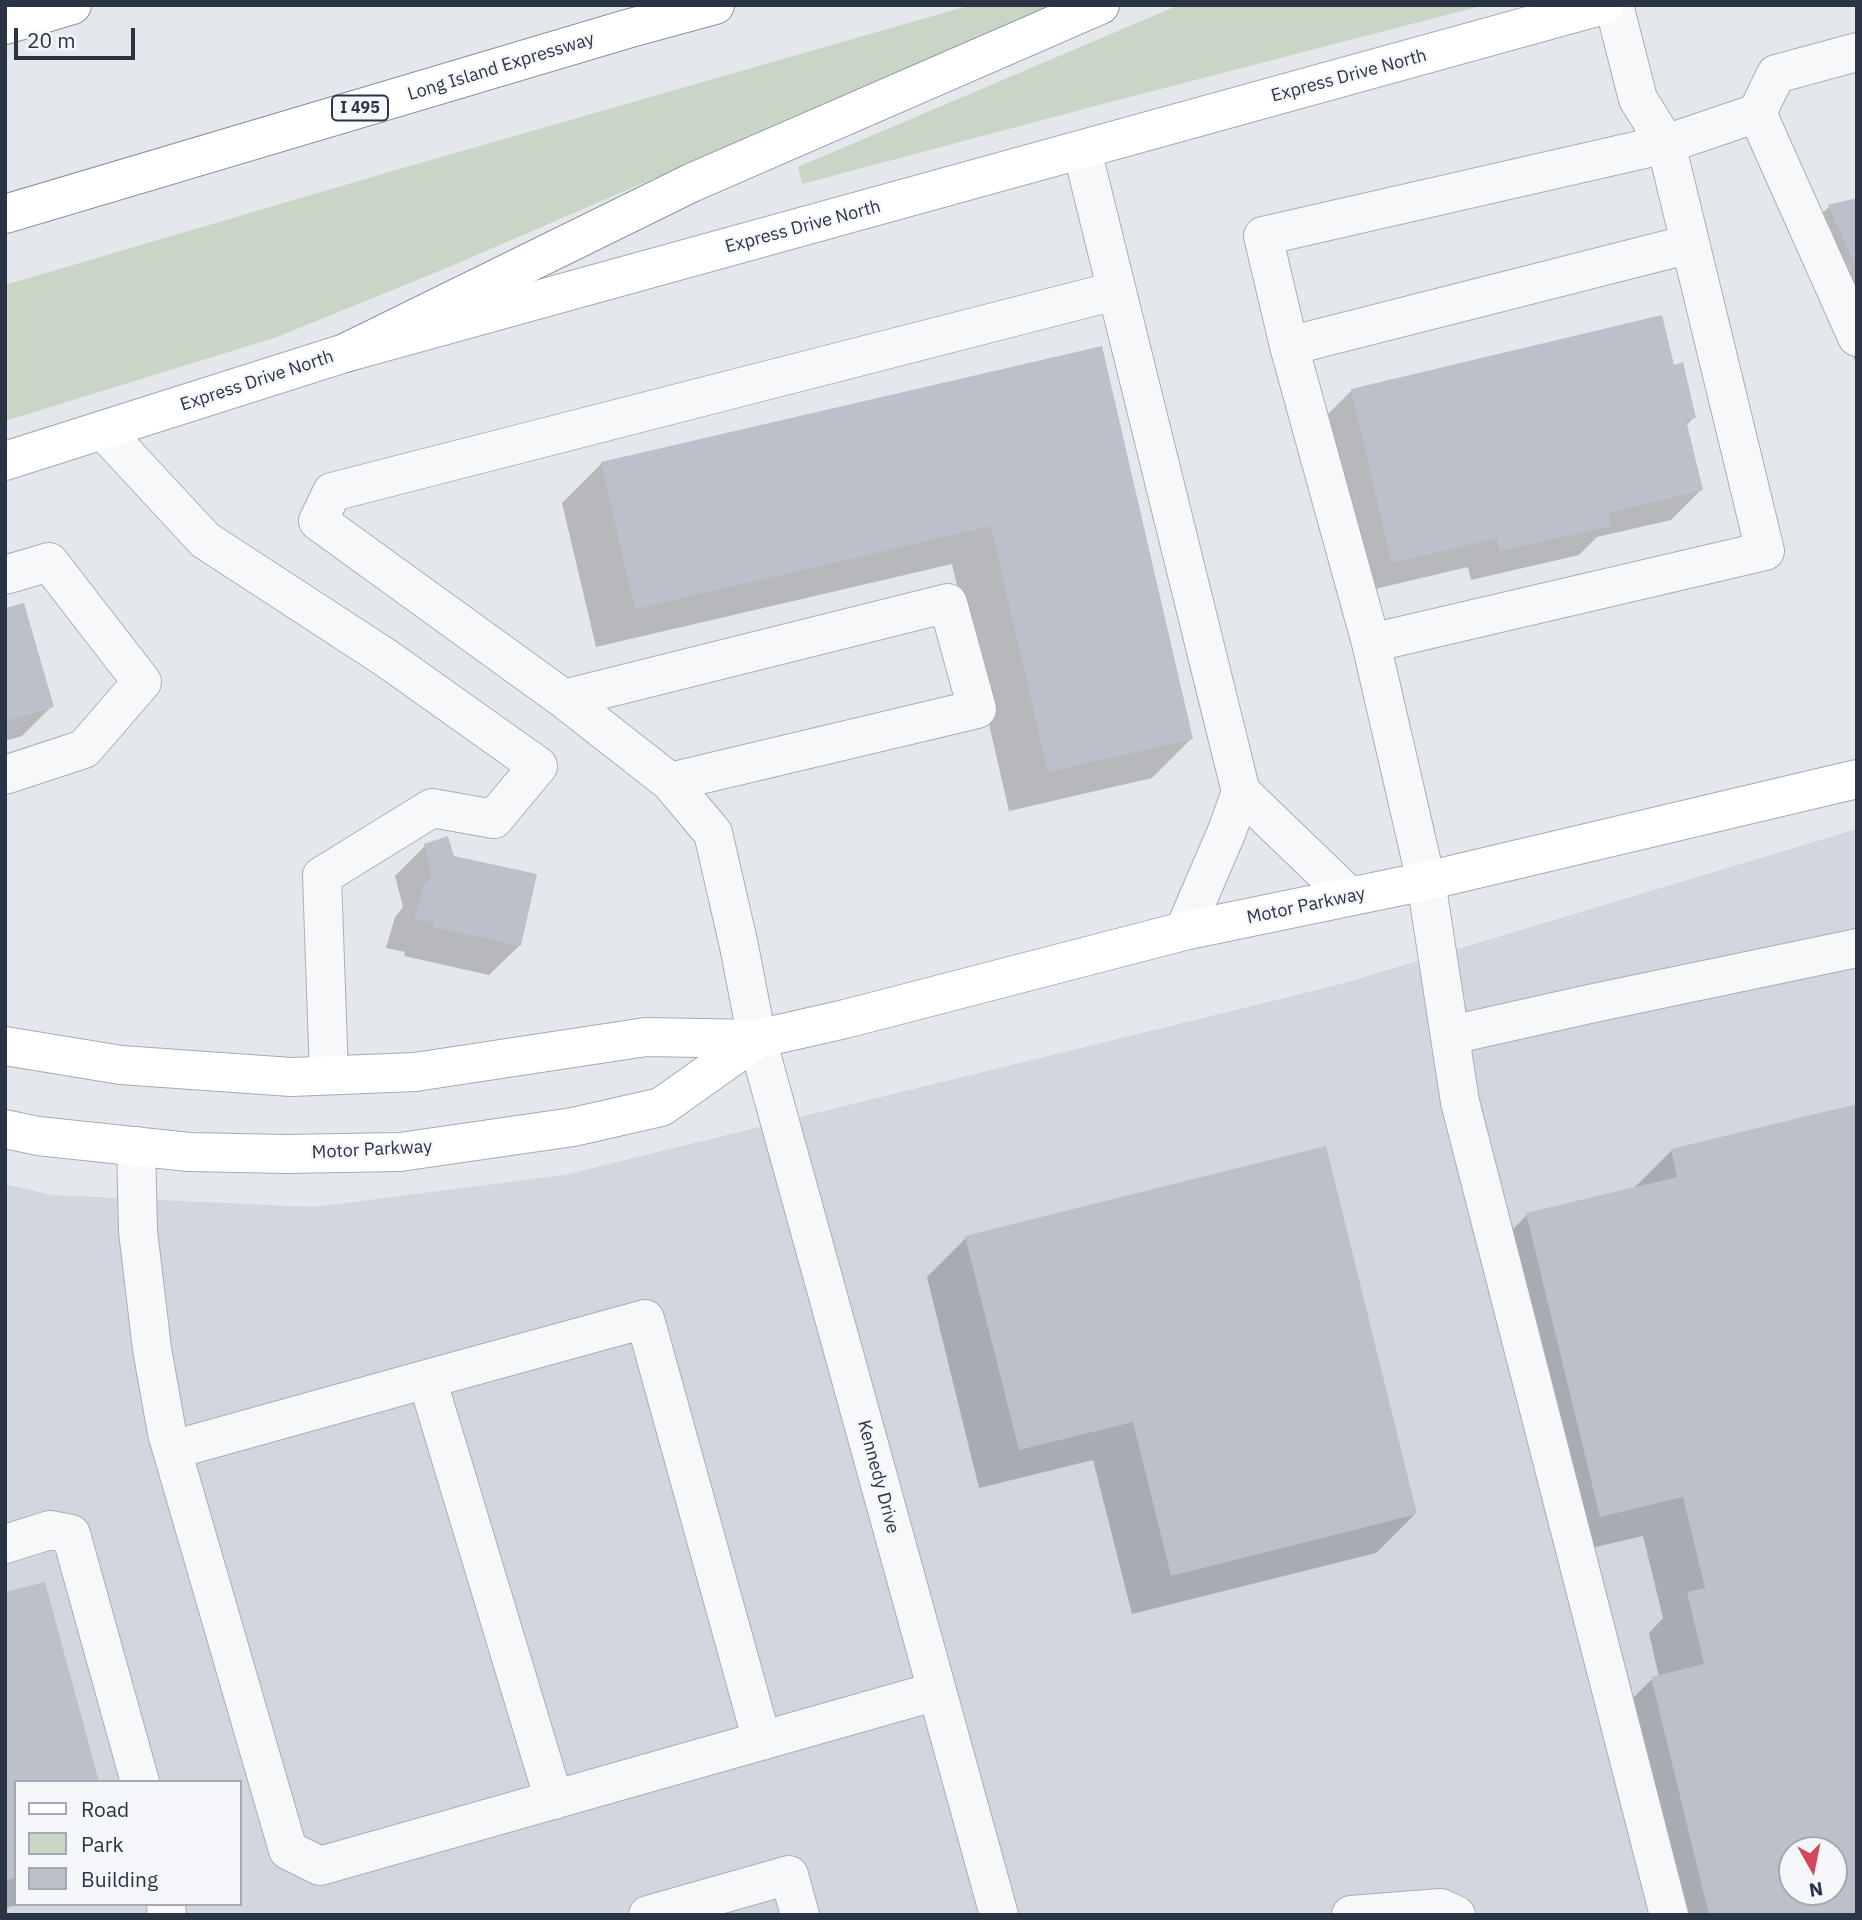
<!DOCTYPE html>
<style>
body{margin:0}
#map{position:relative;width:1862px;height:1920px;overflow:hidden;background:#e4e7ec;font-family:"IBM Plex Sans",sans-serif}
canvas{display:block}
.frame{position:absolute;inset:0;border:7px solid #2b3445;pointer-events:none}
.legend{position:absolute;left:14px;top:1780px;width:228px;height:126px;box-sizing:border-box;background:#f4f6f9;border:2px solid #a4a8b1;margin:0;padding:9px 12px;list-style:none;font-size:21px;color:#2b3445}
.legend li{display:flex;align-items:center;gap:14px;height:35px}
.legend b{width:35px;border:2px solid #a4a8b1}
.north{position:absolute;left:1778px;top:1836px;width:70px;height:70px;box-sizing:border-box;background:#f4f6f9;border:2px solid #a4a8b1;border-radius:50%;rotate:171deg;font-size:19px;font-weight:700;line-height:28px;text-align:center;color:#2b3445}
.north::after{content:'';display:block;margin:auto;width:24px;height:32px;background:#d1495b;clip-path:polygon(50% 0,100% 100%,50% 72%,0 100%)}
.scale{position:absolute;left:14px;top:28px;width:121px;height:32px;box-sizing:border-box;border:4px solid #2b3445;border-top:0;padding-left:9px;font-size:21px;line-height:24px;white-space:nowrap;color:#2b3445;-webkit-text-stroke:5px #f4f6f9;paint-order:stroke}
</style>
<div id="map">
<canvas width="1862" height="1920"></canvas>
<div class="frame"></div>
<ul class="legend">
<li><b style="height:9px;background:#fff"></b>Road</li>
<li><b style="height:19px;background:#c9d6c5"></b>Park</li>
<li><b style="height:19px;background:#bbc0ca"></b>Building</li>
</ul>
<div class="north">N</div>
<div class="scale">20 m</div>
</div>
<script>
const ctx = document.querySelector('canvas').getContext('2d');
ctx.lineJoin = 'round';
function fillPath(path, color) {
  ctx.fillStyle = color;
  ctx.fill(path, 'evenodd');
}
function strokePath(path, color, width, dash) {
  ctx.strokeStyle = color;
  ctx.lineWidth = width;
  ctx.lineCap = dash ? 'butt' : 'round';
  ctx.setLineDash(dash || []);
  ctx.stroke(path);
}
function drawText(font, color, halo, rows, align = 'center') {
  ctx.font = font + ' "IBM Plex Sans",sans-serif';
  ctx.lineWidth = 5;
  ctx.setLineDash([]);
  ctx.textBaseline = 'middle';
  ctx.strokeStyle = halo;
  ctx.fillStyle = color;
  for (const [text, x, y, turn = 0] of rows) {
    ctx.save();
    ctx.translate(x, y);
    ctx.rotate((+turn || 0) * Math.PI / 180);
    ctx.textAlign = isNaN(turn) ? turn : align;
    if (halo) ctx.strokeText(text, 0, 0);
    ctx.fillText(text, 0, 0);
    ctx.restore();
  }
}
fillPath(new Path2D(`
 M1857,829V1915H5V1184L52,1195L314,1207L564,1175L1341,984ZM16,1782H240V1904H16ZM1792,1850H1834V1892H1792Z`), '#d2d6de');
fillPath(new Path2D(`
 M971,5H1055L449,267L277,337L5,421V285L389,172Z
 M1179,5H1485L1095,106L802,184L798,167Z`), '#c9d6c5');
fillPath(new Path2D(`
 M1857,199V365L1799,236L1829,207Z
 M1101,348L1191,739L1152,778L1009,811L952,564L596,647L562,503L602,463Z
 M1672,367L1694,417L1686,426L1701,490L1671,520L1597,537L1579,555L1471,580L1468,567L1362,592L1322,420L1352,390Z
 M5,610L52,706L22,736L5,741Z
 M425,846L453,857L520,945L489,975L404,956L405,952L386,948L395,917L403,907L395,876Z
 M1672,1150L1857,1915H1661L1613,1718L1652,1679L1659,1677L1649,1633L1663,1618L1643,1536L1561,1555L1488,1254L1527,1215L1633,1189ZM1792,1850H1834V1892H1792Z
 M966,1238L1415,1514L1376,1553L1132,1614L1093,1460L979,1488L927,1277Z
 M5,1594L16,1782V1904H20L5,1908Z`), '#0003');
fillPath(new Path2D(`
 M1857,198V268L1828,205Z
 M1662,315L1674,365L1683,362L1696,418L1686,420L1703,490L1608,513L1611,526L1500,551L1497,538L1392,563L1351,389Z
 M1102,346L1193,739L1048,772L991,526L635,609L601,462Z
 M24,603L54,707L5,721V608Z
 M448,836L454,856L537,874L521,946L433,927L434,922L415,918L424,885L432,876L424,844Z
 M1857,1104V1915H1709L1651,1677L1704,1664L1687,1592L1705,1588L1683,1497L1600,1517L1526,1213L1677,1177L1671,1149ZM1792,1850H1834V1892H1792Z
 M1326,1146L1417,1514L1171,1576L1133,1422L1019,1450L965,1236Z
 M45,1582L99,1782H16V1878L5,1880V1592Z`), '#bbc0ca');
const minor = new Path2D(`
 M1614,5L1638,99L1666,144L1765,551L1371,643L1289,346L1263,236L1666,144L1757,113L1857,337
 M1757,113L1776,74L1857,52
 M1082,150L1241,792L1349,896
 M1289,346L1690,244
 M103,430L205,540L386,658L538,766L494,819L432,808L322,876L329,1075
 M5,575L49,562L142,682L84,749L5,775
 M1371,643L1426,881L1460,1102L1669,1915
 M564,699L948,603L977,709L670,782
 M1184,931L1227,831L1241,792
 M1451,1035L1594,1003L1857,948
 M136,1146L138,1231L152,1349L167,1433L288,1850L320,1866L937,1691
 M427,1379L645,1319L762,1741
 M172,1450L427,1379L554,1800
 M5,1544L50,1530L71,1534L140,1782
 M166,1904L167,1915
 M648,1915L789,1875L800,1915
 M999,1915L757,1039L739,946L713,833L670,782L564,699L318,521L332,492L1115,291
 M1351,1915L1441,1908L1456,1915`);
const major = new Path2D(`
 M5,461L345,353L1604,5
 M5,1046L121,1065L291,1077L415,1072L646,1037L757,1039L845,1019L1184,931L1426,881L1857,779
 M5,1129L38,1136L189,1152L286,1154L400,1152L573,1127L661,1107L757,1039`);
const highway = new Path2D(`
 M5,25L72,5
 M5,214L627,29L715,5
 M345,353L691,183L1100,5`);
strokePath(minor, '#a9aeb7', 40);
strokePath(major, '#a3abb8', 40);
strokePath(highway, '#8b94a3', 40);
strokePath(minor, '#f7f8fa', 38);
strokePath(major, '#fff', 38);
strokePath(highway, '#fff', 38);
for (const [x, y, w] of [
 [360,108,56]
]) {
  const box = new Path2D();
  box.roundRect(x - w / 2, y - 12.5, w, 25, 5);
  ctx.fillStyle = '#f4f6f9';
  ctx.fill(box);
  strokePath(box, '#2b3445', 2);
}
drawText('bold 16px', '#2b3445', null, [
 ["I 495",360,108]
]);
drawText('18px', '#2b3445', '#f4f6f9', [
 ["Long Island Expressway",501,67,-17],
 ["Express Drive North",1349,76,-15],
 ["Express Drive North",803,227,-15],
 ["Express Drive North",257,381,-18],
 ["Motor Parkway",1306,906,-12],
 ["Motor Parkway",372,1150,-3],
 ["Kennedy Drive",878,1477,75]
]);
</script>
